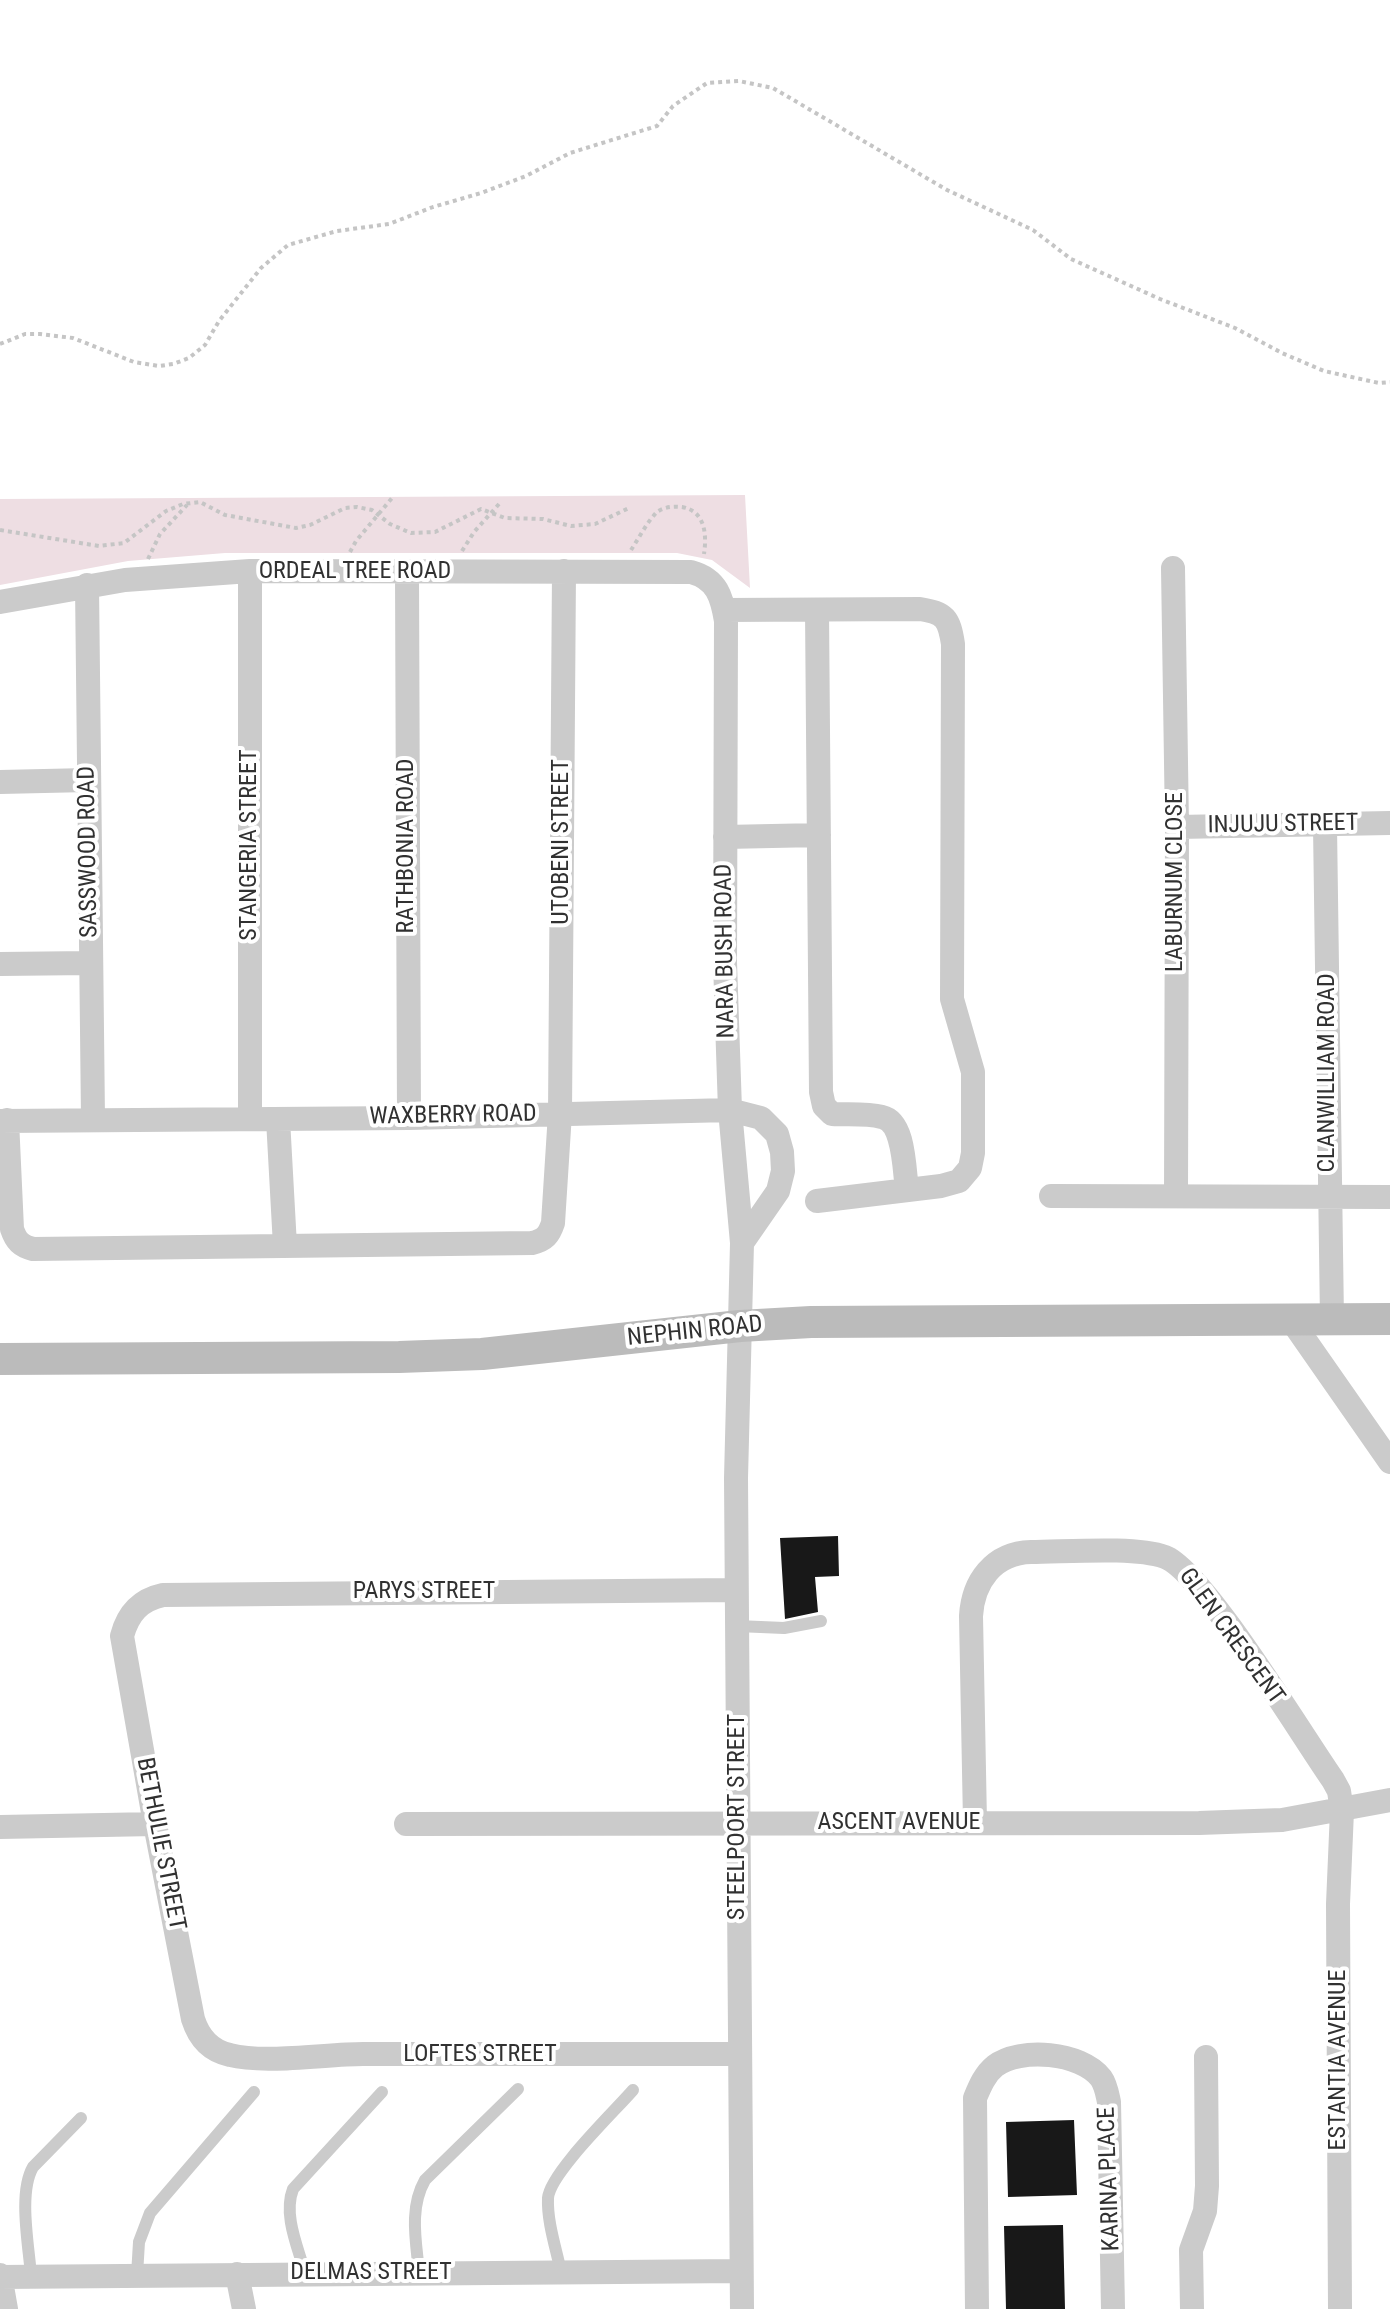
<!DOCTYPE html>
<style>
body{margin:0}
canvas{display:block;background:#fff}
</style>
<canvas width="1390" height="2309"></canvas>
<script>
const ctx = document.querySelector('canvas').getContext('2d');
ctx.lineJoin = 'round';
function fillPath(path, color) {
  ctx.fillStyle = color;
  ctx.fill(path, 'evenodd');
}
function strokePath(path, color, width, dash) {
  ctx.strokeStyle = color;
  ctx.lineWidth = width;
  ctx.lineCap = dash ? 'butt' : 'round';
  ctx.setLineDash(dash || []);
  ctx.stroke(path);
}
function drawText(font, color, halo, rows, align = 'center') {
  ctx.font = font + ' "Roboto Condensed",sans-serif';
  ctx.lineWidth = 8;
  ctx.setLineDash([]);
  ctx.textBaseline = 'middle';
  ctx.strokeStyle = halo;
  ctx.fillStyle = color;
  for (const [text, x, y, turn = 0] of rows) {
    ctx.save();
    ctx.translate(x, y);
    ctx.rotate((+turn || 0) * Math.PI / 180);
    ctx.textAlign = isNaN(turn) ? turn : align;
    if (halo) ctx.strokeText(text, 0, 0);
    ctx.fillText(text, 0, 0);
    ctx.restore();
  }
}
fillPath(new Path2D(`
 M745,495L750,588L712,560L677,553H225L128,561L0,585V499Z`), '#eedee3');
fillPath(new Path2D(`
 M838,1536L839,1576L815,1577L818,1612L785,1619L780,1538Z
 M1074,2120L1077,2195L1008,2197L1006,2122Z
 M1063,2225L1065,2309H1006L1004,2226Z`), '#181818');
strokePath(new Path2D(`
 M0,344L25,334H40L73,338L134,362L159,366L173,364L189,358L205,345L219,321L261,268L288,245L337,231L389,224L433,207L481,193L526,176L570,153L657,126L673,106L707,83L739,81L773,88L947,190L1033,230L1071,259L1160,299L1235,328L1282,353L1324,371L1379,383L1390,382
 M0,530L99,546L124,543L166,511L183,504L200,502L225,515L296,528L310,525L345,508L357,507L372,510L390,524L411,533L435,532L481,509L505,518L543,519L571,526L595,524L629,508
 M631,550C639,538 647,522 657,512C664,507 673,506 682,507C705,511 707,534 704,554
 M462,551L474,532L499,504
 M350,552L356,541L392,498
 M148,559L160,534L187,505`), '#c5c5c5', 4, [4, 4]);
strokePath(new Path2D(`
 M737,1626L784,1628L821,1621
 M419,2272C416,2241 409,2208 425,2180L518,2089
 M561,2272C556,2248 547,2222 548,2198C550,2173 615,2111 633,2090
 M305,2273C298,2247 283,2215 293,2189L382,2092
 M137,2275L139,2242L150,2213L254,2092
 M31,2276C29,2246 18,2193 33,2167L81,2118`), '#cbcbcb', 12);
strokePath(new Path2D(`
 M1173,568L1177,827L1176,1196
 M407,573L409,1118
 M87,585L93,1119
 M0,602L125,580L250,571L691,572C717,579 722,597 726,621L725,962L730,1110L742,1243L736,1478L742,2309
 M724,610L920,609C945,613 949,618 953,644L952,999L973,1072V1153L970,1168L959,1181L941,1186L817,1201
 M817,610L821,1092L824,1106L832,1114C848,1115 866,1113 882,1117C905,1122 904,1170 907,1190
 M0,782L88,780
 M1325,826L1332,1320
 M1177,827L1390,823
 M725,837L819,835
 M0,964L90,963
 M250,1119V571
 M278,1119L285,1246
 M7,1120L12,1229C16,1241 21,1246 33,1249L532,1243C545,1240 549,1235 553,1223L560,1113L564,571
 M0,1121L409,1118L730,1110L761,1118L777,1134L782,1152L783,1171L778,1191L742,1243
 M1051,1196L1390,1197
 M1291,1320L1390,1462
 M736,1590L163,1595C140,1600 128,1613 122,1636L155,1824L193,2019C199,2038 211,2051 230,2055C265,2064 326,2054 363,2054C489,2053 615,2055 740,2054
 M975,1822L971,1616C973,1582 993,1553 1031,1552C1065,1552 1134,1546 1165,1557C1202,1570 1304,1739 1333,1780L1339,1791L1342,1811L1338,1904L1340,2309
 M406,1824L1199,1823L1282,1820L1390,1800
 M0,1827L155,1824
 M237,2274L244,2309
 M0,2275L6,2309
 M0,2277L741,2271
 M977,2309L975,2098C980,2086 985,2074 995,2066C1020,2047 1081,2052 1101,2078C1106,2085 1107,2093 1109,2102L1113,2309
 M1192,2309L1191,2250L1205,2211L1207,2186L1206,2057`), '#cbcbcb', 24);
strokePath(new Path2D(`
 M0,1359L399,1357L482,1354L740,1326L811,1322L1390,1319`), '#bbb', 32);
drawText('24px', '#313131', '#fff', [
 ["ORDEAL TREE ROAD",355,572],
 ["INJUJU STREET",1283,825,-1],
 ["UTOBENI STREET",562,842,-90],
 ["STANGERIA STREET",250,845,-90],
 ["RATHBONIA ROAD",407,846,-90],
 ["SASSWOOD ROAD",89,852,-91],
 ["LABURNUM CLOSE",1176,882,-90],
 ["NARA BUSH ROAD",726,951,-91],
 ["CLANWILLIAM ROAD",1328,1073,-90],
 ["WAXBERRY ROAD",453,1116,-1],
 ["NEPHIN ROAD",695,1332,-6],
 ["PARYS STREET",424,1592],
 ["GLEN CRESCENT",1231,1637,54],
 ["STEELPOORT STREET",738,1817,-90],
 ["ASCENT AVENUE",899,1823],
 ["BETHULIE STREET",160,1844,79],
 ["LOFTES STREET",480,2055],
 ["ESTANTIA AVENUE",1339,2060,-90],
 ["KARINA PLACE",1110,2179,-92],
 ["DELMAS STREET",371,2273]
]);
</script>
